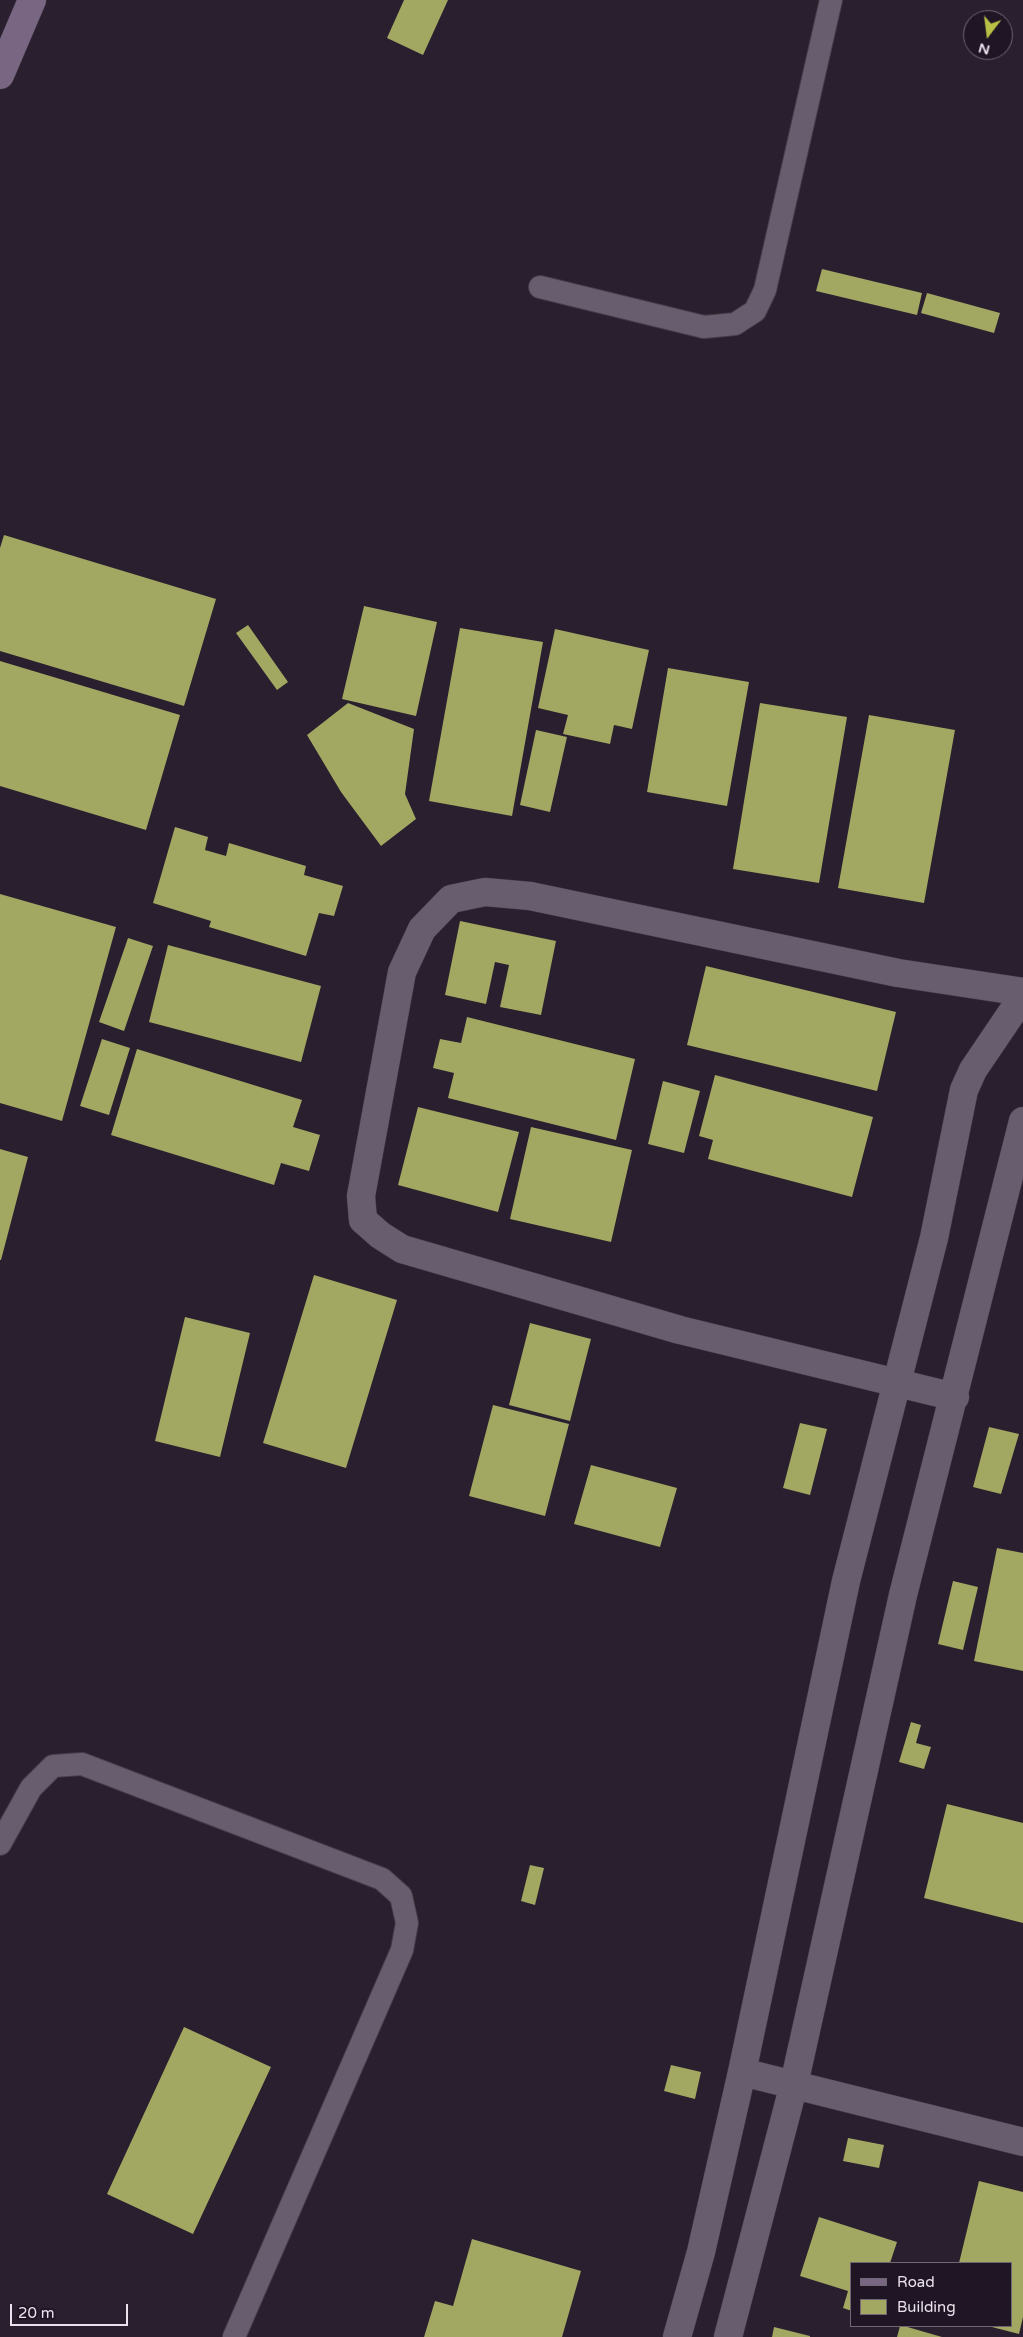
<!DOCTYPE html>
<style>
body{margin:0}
#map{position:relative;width:1023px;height:2337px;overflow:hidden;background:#291f2e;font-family:"Varela Round",sans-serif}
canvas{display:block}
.legend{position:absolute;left:850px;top:2262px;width:162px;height:65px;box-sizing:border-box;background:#1f1524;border:1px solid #706774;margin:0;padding:6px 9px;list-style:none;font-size:15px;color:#eae3ed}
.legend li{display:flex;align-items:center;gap:10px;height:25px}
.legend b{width:25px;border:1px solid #706774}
.north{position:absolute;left:963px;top:10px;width:50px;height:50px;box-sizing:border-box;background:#1f1524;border:1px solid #706774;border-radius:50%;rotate:195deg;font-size:14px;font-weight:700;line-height:20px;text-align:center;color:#eae3ed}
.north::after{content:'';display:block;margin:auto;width:18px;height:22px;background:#bac045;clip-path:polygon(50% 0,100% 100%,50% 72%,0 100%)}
.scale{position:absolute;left:10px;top:2304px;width:118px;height:22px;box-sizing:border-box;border:2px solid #eae3ed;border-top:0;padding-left:6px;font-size:15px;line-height:18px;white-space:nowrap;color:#eae3ed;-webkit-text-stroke:4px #1f1524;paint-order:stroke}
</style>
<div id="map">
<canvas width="1023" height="2337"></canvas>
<ul class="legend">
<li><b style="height:6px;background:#796683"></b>Road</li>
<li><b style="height:14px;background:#a2a762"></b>Building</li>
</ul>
<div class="north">N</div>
<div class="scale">20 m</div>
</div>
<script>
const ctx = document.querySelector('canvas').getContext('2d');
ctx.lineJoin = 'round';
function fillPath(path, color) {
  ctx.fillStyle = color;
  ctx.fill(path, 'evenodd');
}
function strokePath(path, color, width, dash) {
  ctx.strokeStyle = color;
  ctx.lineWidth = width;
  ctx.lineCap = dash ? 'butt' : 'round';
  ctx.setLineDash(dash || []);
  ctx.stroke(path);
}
fillPath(new Path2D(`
 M404,0H448L423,55L387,38Z
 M822,269L922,293L917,315L816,291Z
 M927,293L1000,313L994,333L921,313Z
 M4,535L216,599L184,706L0,651V548Z
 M364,606L437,622L416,716L342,699Z
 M248,625L288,682L277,690L236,633Z
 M460,628L543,642L512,816L429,801Z
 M555,629L649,650L632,729L614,725L610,744L563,734L568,715L538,708Z
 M0,661L180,715L146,830L0,786Z
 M668,668L749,682L727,806L647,792Z
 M348,703L414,729L405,794L416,819L381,846L341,792L307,735Z
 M760,703L847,717L819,883L733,869Z
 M869,715L955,730L924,903L838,888Z
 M536,730L567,737L550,812L520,805Z
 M175,827L208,837L205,850L226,856L229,843L306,866L304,875L343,886L334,916L319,913L306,956L209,927L211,921L153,903Z
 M0,894L116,927L62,1121L0,1103Z
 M460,921L556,941L541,1015L500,1007L509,965L495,962L486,1004L445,995Z
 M128,938L153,946L124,1031L99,1022Z
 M168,945L321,986L301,1062L149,1022Z
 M706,966L896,1012L877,1091L687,1045Z
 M467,1017L635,1059L616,1140L448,1098L454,1073L433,1068L440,1039L461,1043Z
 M102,1039L130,1048L109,1115L80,1106Z
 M137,1049L302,1100L293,1127L320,1135L309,1171L281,1163L274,1185L111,1135Z
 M715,1075L873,1117L852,1197L708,1159L713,1140L699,1136Z
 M663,1081L700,1091L684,1153L648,1144Z
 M418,1107L519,1132L498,1212L398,1185Z
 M531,1127L632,1150L611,1242L510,1219Z
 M0,1149L28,1157L1,1260H0Z
 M314,1275L397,1300L346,1468L263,1443Z
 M185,1317L250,1333L220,1457L155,1441Z
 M530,1323L591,1339L570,1421L509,1405Z
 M493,1405L569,1424L545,1516L469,1496Z
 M800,1423L827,1429L810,1495L783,1488Z
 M989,1427L1019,1434L1001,1494L973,1487Z
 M591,1465L677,1488L660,1547L574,1524Z
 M997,1548L1023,1553V1671L974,1661Z
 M953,1581L978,1587L963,1650L938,1644Z
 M911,1722L921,1725L916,1743L931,1747L924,1769L899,1762Z
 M947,1804L1023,1823V1923L924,1898Z
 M530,1865L544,1868L535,1905L521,1901Z
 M184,2027L271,2067L193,2234L107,2194Z
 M671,2065L701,2072L695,2099L664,2091Z
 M848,2138L884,2145L879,2168L843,2161Z
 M979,2181L1023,2192V2317L1019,2334L988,2326H1012V2263H959Z
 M819,2217L897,2242L890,2263H852V2311L843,2308L848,2291L800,2276Z
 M472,2239L581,2271L562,2337H424L435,2301L453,2306Z
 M900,2326H904L942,2337H897Z
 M774,2327L810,2336V2337H772Z`), '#a2a762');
const lane = new Path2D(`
 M540,287L704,327L735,324L755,311L765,290L831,0
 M0,1844L31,1788L53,1766L82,1764L382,1879L401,1896L407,1923L402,1950L234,2337`);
const street = new Path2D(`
 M955,1397L680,1330L402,1249L380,1235L363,1220L361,1196L402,972L422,929L451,899L485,892L530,896L898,973L1023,992
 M742,2072L1023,2142
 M677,2337L701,2252L742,2072L846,1581L934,1238L964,1090L973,1070L1023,996
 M728,2337L794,2084L903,1595L1023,1121`);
const secondary = new Path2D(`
 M0,75L32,0`);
strokePath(lane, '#453d4a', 24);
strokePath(street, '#453d4a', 29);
strokePath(secondary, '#453d4a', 29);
strokePath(lane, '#685d6e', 22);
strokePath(street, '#685d6e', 28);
strokePath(secondary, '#796683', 28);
</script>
